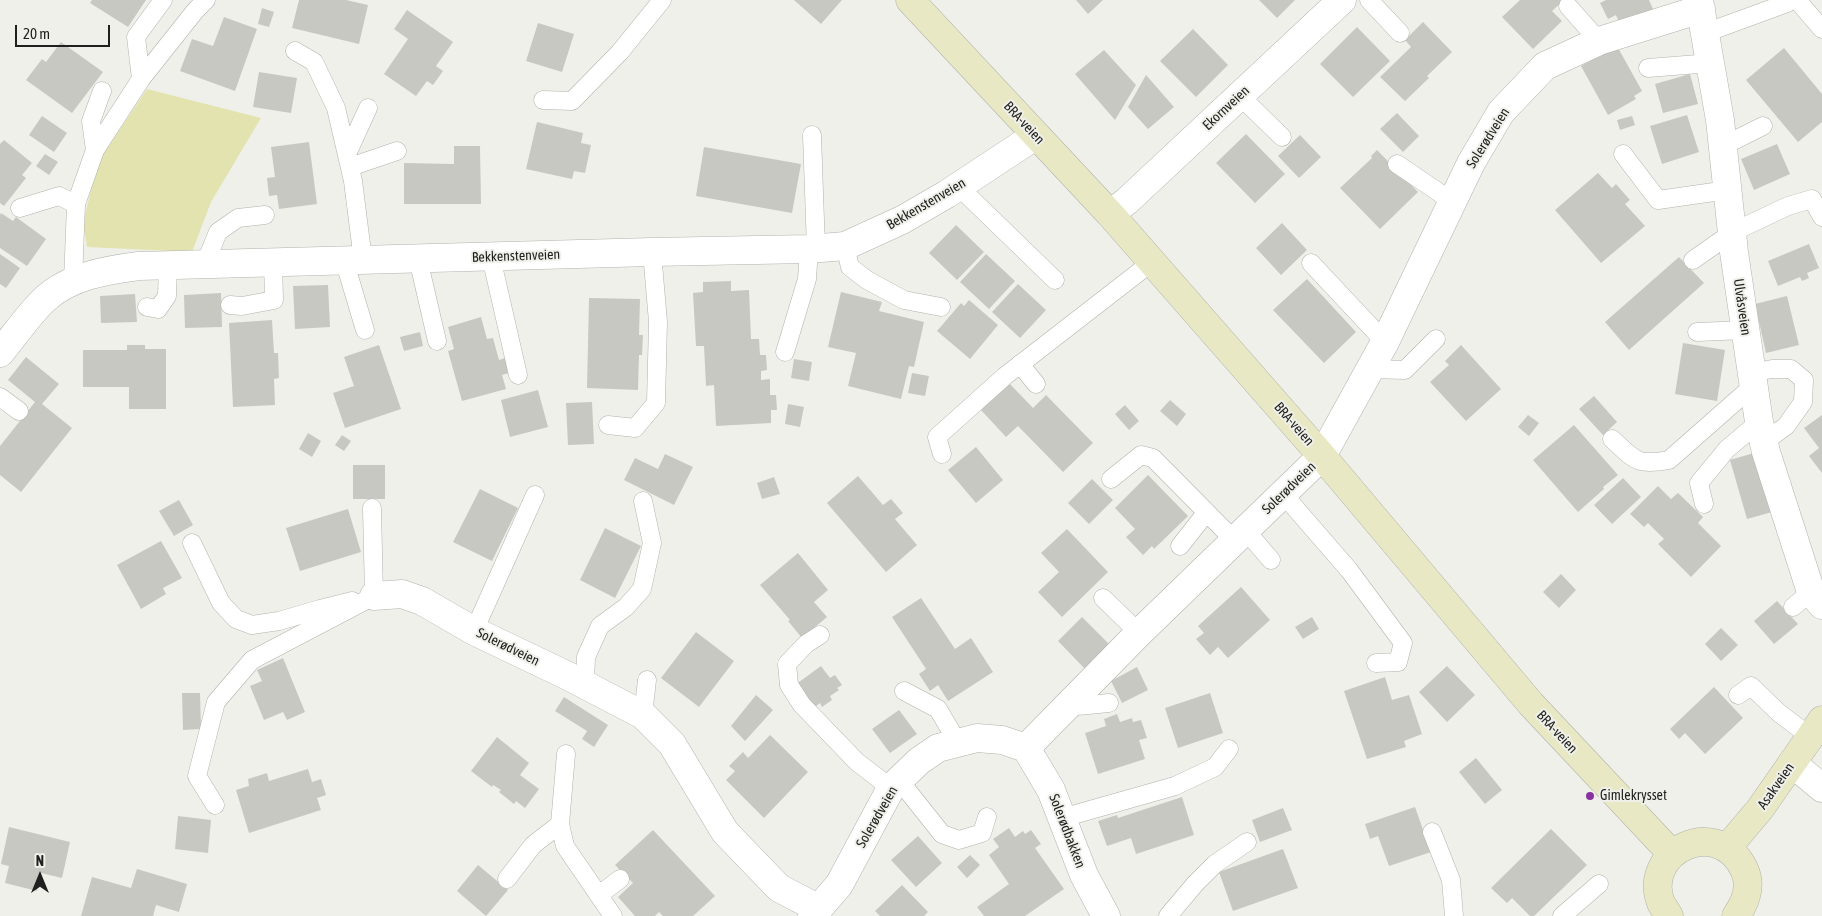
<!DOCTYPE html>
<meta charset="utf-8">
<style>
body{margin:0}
#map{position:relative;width:1822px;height:916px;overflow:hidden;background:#f0f0eb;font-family:"Asap Condensed",sans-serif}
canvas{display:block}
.north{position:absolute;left:15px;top:851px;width:50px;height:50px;-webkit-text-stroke:4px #f0f0eb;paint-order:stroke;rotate:0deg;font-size:14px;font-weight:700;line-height:20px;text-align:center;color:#1f1f1d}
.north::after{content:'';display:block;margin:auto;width:18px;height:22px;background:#1f1f1d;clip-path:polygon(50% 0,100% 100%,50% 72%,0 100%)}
.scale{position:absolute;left:15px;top:25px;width:95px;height:22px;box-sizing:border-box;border:2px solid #1f1f1d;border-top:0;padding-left:6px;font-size:15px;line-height:18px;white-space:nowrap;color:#1f1f1d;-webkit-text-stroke:4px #f0f0eb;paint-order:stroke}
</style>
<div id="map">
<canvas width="1822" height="916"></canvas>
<div class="north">N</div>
<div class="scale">20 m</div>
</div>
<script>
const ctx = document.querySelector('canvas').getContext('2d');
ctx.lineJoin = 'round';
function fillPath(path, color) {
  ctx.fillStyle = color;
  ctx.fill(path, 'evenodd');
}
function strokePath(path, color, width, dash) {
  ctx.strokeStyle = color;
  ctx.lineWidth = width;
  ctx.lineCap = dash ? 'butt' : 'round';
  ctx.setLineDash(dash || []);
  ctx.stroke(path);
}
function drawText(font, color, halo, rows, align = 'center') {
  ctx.font = font + ' "Asap Condensed",sans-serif';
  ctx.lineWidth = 4;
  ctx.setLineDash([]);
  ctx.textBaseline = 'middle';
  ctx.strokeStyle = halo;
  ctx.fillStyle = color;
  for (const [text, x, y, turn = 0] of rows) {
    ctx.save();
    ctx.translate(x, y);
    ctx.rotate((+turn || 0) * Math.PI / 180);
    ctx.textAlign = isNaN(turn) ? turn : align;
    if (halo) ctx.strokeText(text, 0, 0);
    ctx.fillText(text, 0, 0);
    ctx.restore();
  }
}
fillPath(new Path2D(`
 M147,89L261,118L211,202L192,252L87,247L83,223L98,162Z`), '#e2e3ae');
fillPath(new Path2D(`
 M92,0H146L128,27L90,3Z
 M299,0H346L368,5L359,44L292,28Z
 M794,0H842L821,24Z
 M1076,0H1103L1088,14Z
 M1259,0H1295L1277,18Z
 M1520,0H1564L1552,11L1562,21L1533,49L1502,17Z
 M1606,0H1649L1653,9L1620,25L1616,15L1608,19L1600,3Z
 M262,8L274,12L269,27L258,24Z
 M407,10L453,42L436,66L443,71L433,85L427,81L416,96L384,74L408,39L394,29Z
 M224,17L257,29L235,91L180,71L192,39L213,46Z
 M1423,22L1452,52L1427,76L1429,78L1405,101L1380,77L1411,47L1405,40Z
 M538,23L574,34L562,72L526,61Z
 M1357,27L1390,61L1353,97L1320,64Z
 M1193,29L1228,65L1196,97L1160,61Z
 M61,42L103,72L72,113L26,80L42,59L46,62Z
 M1617,46L1642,91L1634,96L1636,99L1608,115L1581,66Z
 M1784,48L1822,94V122L1798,142L1746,80Z
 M1104,50L1136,85L1115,120L1075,74Z
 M259,72L297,78L291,113L253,107Z
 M1690,74L1698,104L1663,113L1655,84Z
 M1146,75L1174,107L1148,129L1128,107Z
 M1397,113L1419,136L1403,152L1380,129Z
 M1687,115L1699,152L1662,164L1650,126Z
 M42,116L67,133L54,152L29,135Z
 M1632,116L1635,125L1620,130L1617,120Z
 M537,122L583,133L581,143L591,145L585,173L574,171L572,179L526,169Z
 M1246,134L1285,174L1255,203L1216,163Z
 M1300,135L1321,157L1299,178L1278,156Z
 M4,140L32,163L22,175L26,178L4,206L0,203V144Z
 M309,142L317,204L279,209L277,195L269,196L267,178L275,177L271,147Z
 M1777,144L1790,174L1754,190L1741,159Z
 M454,146H480L481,204H404V163L454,164Z
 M704,147L801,164L792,213L696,196Z
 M1377,150L1418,192L1380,229L1340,188L1372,158L1371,156Z
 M45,154L58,162L49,175L36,166Z
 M1598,173L1612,188L1616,184L1630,200L1625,204L1645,226L1601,263L1555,210Z
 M1,213L13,221L16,217L46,239L27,266L0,248V215Z
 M1282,223L1307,250L1281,275L1256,248Z
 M956,225L984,252L957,280L929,253Z
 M1809,244L1819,268L1807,273L1809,278L1802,281L1800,277L1778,286L1768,261Z
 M0,254L20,268L6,288L0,284Z
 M986,254L1015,281L989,309L960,282Z
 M1679,257L1704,283L1629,350L1605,322Z
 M1307,279L1356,332L1324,363L1273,310Z
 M731,281V291L749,290L751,339H759L760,355H766L767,370L761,371V380L770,379V395H776L777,410H771V423L716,426L714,385L706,386L704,346H696L693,293L703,292V282Z
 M1018,284L1046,310L1020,338L992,312Z
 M328,285L330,327L295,329L293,286Z
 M841,292L882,302L879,311L924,322L914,367L909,366L901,399L848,386L856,353L828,347Z
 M221,293L222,327L185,328L184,295Z
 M135,294L137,322L101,323L100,296Z
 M1787,296L1799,345L1766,353L1755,304Z
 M589,298L640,299L639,335H643L642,355H639L638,390L587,388Z
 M969,300L998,325L970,359L937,331L961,303L964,306Z
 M481,317L487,339L493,338L499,360L505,358L509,373L502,375L506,389L462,401L448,351L454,349L448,327Z
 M272,320L274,353H278L279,378L274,379L275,405L233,407L229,323Z
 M420,332L423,346L404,351L400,337Z
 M1683,343L1725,350L1717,401L1675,394Z
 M127,345H145V349H166V409H129V387H83V350H127Z
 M379,345L401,409L345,428L333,393L354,386L344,357Z
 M1461,345L1501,389L1466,421L1430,382L1449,365L1445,361Z
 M26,357L59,384L42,404L72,428L21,492L0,475V446L35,402L8,380Z
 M794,359L812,362L809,381L791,378Z
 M912,373L929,376L925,396L908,393Z
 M1009,383L1033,408L1046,395L1093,443L1063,472L1018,426L1006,437L981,410Z
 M538,390L548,427L510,437L501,400Z
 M1594,396L1617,422L1603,435L1579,409Z
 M1170,400L1186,414L1177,426L1160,411Z
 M592,402L594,444L568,445L566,403Z
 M788,404L804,407L800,427L785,424Z
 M1125,405L1139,421L1129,430L1115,414Z
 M1528,415L1539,423L1529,436L1518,427Z
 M1822,415V473L1809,456L1819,448L1804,428Z
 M1574,425L1618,475L1603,487L1604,489L1578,512L1533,460Z
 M308,433L321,441L312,457L299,449Z
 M342,435L351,441L344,451L335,445Z
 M976,447L1003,480L976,503L948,470Z
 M1754,453L1772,512L1747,519L1730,460Z
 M665,454L693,467L674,505L624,480L635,458L658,469Z
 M353,465H385V499H353Z
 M1148,475L1188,516L1154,549L1152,546L1143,555L1126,537L1135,529L1115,508Z
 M858,476L883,505L891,499L903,513L895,519L917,545L886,572L827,503Z
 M774,477L780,494L762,499L757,483Z
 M1623,478L1641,497L1612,524L1594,505Z
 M1092,479L1113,500L1089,524L1068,503Z
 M1658,486L1671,499L1678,493L1703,517L1698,523L1721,546L1691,577L1658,544L1664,539L1648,523L1644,527L1630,514Z
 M480,489L518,508L492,561L453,542Z
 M179,500L193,525L174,536L159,511Z
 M348,509L361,552L300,571L286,528Z
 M605,528L641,546L615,598L580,580Z
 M1067,529L1108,572L1062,617L1038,592L1059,572L1041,553Z
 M161,541L182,578L163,588L166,594L141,609L117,565Z
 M798,553L828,590L814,602L827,617L802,638L788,621L790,620L760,585Z
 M1561,574L1576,590L1559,608L1543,592Z
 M1241,587L1270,620L1228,658L1218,647L1210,655L1196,639L1204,633L1198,626Z
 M921,598L955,649L971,638L993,672L948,701L938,685L930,691L919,674L926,669L892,617Z
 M1777,601L1798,624L1774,644L1754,621Z
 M1082,617L1110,645L1085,669L1058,641Z
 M1312,617L1319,629L1303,639L1295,627Z
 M1721,628L1738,645L1721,661L1705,644Z
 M696,632L734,661L699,707L661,678Z
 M283,658L305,712L287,720L283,712L264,720L250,686L262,681L257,670Z
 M821,666L830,678L835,675L842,685L837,688L839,690L830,696L832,700L822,707L820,703L812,709L795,685Z
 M1447,666L1475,695L1447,722L1419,692Z
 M1137,667L1148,690L1122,703L1111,681Z
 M1385,677L1392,700L1409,695L1422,734L1404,741L1406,747L1367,759L1344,691Z
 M1714,687L1743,718L1705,754L1685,733L1679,739L1670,729Z
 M182,693H200L201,729L183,730Z
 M1210,693L1223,733L1178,748L1165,708Z
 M756,695L773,710L745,741L731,726Z
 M564,697L608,725L594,747L582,739L587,731L555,711Z
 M899,710L917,734L890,753L872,729Z
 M1117,714L1120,722L1132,718L1133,722L1141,720L1147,738L1139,740L1145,759L1098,774L1085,733L1106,726L1104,719Z
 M770,735L808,772L764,818L726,780L735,771L729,766L743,752L748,758Z
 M497,737L529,763L520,775L539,789L525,808L516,801L514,804L499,792L501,790L493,785L492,787L471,771Z
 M1476,758L1502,790L1485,804L1459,772Z
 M308,769L312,782L321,779L326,795L317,798L321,810L249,833L236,790L249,786L248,779L267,773L269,781Z
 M1182,797L1194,835L1136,854L1131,838L1107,846L1098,821L1117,815L1118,818Z
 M1415,807L1431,852L1389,866L1378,836L1370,839L1365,824Z
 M1283,808L1292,830L1260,842L1252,820Z
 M178,816L211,820L208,853L175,849Z
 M9,827L70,842L62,878L41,873L37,891L5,883L9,866L1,864Z
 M1009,828L1015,837L1023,831L1025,834L1031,830L1041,844L1035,848L1064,889L1025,916H984L977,907L1009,884L989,855L999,847L993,839Z
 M1551,829L1587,865L1534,916H1530L1512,898L1507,903L1491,888Z
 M653,830L715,896L693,916H663L659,912L655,916H635L618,897L633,883L615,865Z
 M918,836L942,863L916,887L891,860Z
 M1283,849L1298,888L1233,911L1219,872Z
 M970,855L980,865L967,878L957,867Z
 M478,865L508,890L486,916L457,891Z
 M137,869L187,884L179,912L156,905L153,916H81L92,877L131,888Z
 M902,885L928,912L924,916H880L875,911Z`), '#c8c8c3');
const lane = new Path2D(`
 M1369,0L1400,33
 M1797,0L1822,29
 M1568,6L1599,41
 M1705,33L1787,3L1788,0
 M295,51L314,62L336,108L353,181L363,260
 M1648,68L1711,63
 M141,79L195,11L206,0
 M1240,96L1282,137
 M543,100L572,101L620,52L662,0
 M812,135L816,249
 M1723,146L1763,126
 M95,150L91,121L102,91
 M347,154L368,108
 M1623,154L1658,200L1728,190
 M1397,164L1453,202
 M350,167L397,151
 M958,186L1055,280
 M20,208L59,196L76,204
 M845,246L850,267L867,280L904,300L941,307
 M491,257L518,375
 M418,259L437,341
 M344,260L365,330
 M1693,260L1733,232L1788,206L1812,199L1822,217
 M1311,263L1385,342
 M205,264L218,232L238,218L265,215
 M73,281L76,204L95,150L141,79L136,37L163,0
 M230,305L242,306L274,300L273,262
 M147,307L158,309L167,296L168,266
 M1697,332L1745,330
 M785,352L807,279L809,249
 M1020,364L1036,384
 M1370,369L1405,370L1436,339
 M1751,373L1772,369H1791L1804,380L1803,402L1786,426L1764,442
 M0,397L19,411
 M608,425L635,428L656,403L658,322L652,252
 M1612,439C1635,460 1636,466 1669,460L1753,386
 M942,454L937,437L1005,376L1152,262
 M1111,479L1141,455L1153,458L1235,541
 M1283,494L1349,570L1403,643L1398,662L1376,663
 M1704,504L1699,483L1727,449L1759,422
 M372,508L374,596
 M1246,531L1271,560
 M192,543L221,603L236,619L252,625L279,621L320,609L352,601
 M1180,546L1206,513
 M1103,598L1139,633
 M1793,607L1811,592
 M474,631L535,495
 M820,635L806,644L787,664L789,685L802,705L857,762L891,788
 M585,685L586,657L600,626L626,607L642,589L652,543L643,501
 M904,691L938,709L958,743
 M1738,695L1751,686L1779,713L1811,737
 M1066,707L1109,703
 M643,715L647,680
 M566,754L560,824L565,846L613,916
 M899,780L942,834L959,840L982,833L987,817
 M215,805L197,776L216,702L252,660L374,596
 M1062,818L1175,786L1215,767L1229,749
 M1432,832L1451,880L1454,916
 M507,879L533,845L560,824
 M599,895L620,879
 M1168,916L1195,884L1215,864L1247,842
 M1562,916L1599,884`);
const street = new Path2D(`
 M1699,0L1720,120L1734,252L1759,422L1766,452L1811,592L1822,605
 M1110,214L1127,201L1342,0
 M0,353C14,336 29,314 45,299C70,276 107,270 139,266L652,252L809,249L845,246L902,220L947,194L1035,136
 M374,596L402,594L422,601L474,631L566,675L643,715L672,744L725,832L779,888L819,909
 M1026,748L1051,790L1084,875L1106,916
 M1792,763L1822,788
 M812,916L839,885L891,788L919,761L938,748L977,738L1002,740L1026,748L1139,633L1322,456L1385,342L1471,163L1501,112L1545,66L1599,41L1701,9`);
const secondary = new Path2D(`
 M910,0L1110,214L1322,456L1531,704L1672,854
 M1727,848L1760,809L1822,720
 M1669,916C1667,912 1663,907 1661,903C1641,852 1717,814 1744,869C1752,885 1746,902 1736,916`);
strokePath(lane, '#b1b2ac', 19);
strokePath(street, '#b1b2ac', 29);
strokePath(secondary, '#b1b2ac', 29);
strokePath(lane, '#fff', 18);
strokePath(street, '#fff', 28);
strokePath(secondary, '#e8e8c4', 28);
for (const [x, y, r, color] of [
 [1590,796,5,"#8933a0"]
]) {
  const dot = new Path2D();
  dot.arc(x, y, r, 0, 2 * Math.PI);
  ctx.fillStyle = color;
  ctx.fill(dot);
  strokePath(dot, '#f0f0eb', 2);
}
drawText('14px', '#1f1f1d', '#f0f0eb', [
 ["Ekornveien",1226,108,-43],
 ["BRA-veien",1024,123,47],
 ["Solerødveien",1488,138,-58],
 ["Bekkenstenveien",926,204,-30],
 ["Bekkenstenveien",516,256,-2],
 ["Ulvåsveien",1742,307,82],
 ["BRA-veien",1294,424,49],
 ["Solerødveien",1289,488,-44],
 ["Solerødveien",508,647,26],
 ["BRA-veien",1557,732,47],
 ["Asakveien",1776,786,-55],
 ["Solerødveien",877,817,-60],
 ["Solerødbakken",1067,831,69]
]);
drawText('14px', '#1f1f1d', '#f0f0eb', [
 ["Gimlekrysset",1600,796]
], 'left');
</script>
